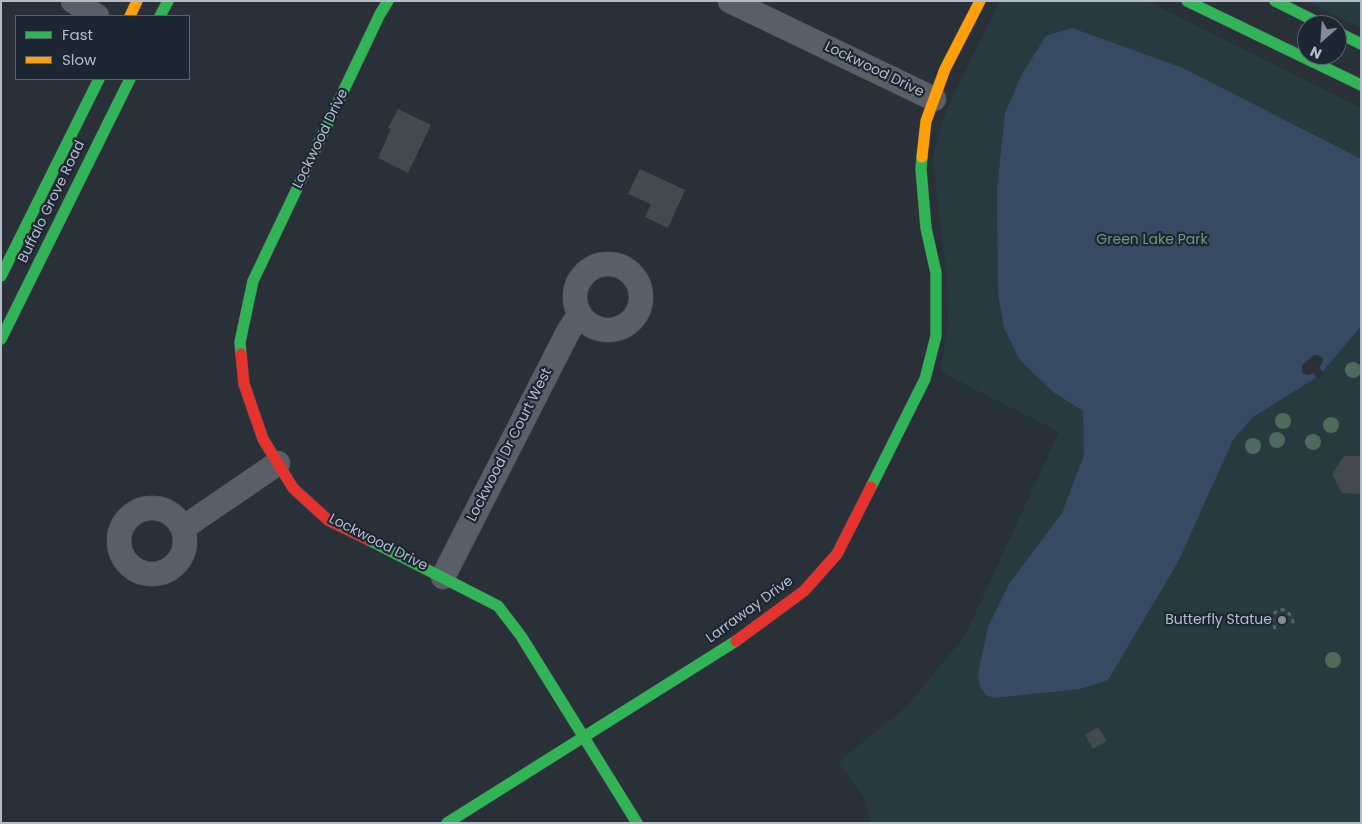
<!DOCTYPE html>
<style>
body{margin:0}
#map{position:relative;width:1362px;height:824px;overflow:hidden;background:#2a3038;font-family:Poppins,sans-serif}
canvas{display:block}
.frame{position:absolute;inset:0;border:2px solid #b4bcc9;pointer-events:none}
.legend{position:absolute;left:15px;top:15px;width:175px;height:65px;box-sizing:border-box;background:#1d2633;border:1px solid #59626f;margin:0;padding:6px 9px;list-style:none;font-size:15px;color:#b4bcc9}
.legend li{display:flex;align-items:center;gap:10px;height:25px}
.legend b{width:25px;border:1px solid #59626f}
.north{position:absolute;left:1297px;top:15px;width:50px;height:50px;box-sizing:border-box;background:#1d2633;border:1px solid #59626f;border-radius:50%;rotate:206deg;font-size:14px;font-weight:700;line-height:20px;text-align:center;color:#b4bcc9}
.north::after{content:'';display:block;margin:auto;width:18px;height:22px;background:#848b96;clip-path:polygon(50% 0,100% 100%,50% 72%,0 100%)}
</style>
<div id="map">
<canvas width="1362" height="824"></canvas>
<div class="frame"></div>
<ul class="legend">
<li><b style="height:6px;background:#30b455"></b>Fast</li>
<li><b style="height:6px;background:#ff9f0a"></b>Slow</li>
</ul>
<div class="north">N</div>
</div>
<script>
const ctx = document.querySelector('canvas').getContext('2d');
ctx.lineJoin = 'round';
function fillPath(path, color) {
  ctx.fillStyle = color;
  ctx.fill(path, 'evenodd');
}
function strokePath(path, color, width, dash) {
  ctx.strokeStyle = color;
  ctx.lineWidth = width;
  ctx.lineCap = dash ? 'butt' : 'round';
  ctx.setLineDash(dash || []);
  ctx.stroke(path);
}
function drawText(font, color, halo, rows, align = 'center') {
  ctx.font = font + ' Poppins,sans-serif';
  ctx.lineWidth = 4.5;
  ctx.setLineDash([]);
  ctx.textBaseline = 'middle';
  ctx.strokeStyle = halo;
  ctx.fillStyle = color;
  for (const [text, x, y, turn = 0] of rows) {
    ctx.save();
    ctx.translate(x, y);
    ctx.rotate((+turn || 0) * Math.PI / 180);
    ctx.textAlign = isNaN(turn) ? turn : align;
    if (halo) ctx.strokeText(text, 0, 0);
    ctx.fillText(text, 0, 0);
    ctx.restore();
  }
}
fillPath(new Path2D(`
 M1000,1H1147L1361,108V823H872L863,796L838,762L906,707L965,636L1059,432L941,372L948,319L947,280L936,190L933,155L941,126L952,98Z
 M1306,1H1361V28Z`), '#273a3e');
fillPath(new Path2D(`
 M1072,28L1183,68L1361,159V326L1319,376L1253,417L1233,440L1178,562L1108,680L1080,689L994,698L986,695L980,687L978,674L988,627L1009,584L1062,513L1084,455L1083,411L1053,392L1019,359L1004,328L998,293L997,189L1005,113L1022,74L1046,36Z`), '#384963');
fillPath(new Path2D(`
 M1314,355L1320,356L1323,359L1322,364L1319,367L1324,374L1318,379L1313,373L1310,375L1304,374L1302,372V365Z`), '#2a3038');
fillPath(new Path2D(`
 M398,109L431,125L408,173L378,158L391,129L388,128Z
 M640,169L685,190L668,228L645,217L651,204L628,194Z
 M1344,456H1361V494L1342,493L1332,474Z
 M1098,727L1107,741L1093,749L1085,735Z`), '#444950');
const street = new Path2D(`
 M73,1L97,16
 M730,1L934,99
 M575 297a33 33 0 1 1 66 0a33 33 0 1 1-66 0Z
 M119 541a33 33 0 1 1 66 0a33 33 0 1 1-66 0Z
 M183,528L278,463
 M443,577L568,332L579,315`);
const fast = new Path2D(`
 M1187,1L1361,85
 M1275,1L1323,25
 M160,16L168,1
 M1337,32L1361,44
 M1,276L99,79
 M1,339L130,79
 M241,354L240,342L253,281L380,14L388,1
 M871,487L925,379L936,336V273L926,228L921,169L922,157
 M369,540L498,606L521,636L637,823
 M447,823L736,641`);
const slow = new Path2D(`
 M130,16L137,1
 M922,157L926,121L945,69L980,1`);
const jam = new Path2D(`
 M241,354L244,384L263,439L293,488L328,520L369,540
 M736,641L804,591L837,554L871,487`);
strokePath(street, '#484c53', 25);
strokePath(fast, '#484c53', 12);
strokePath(slow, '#484c53', 12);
strokePath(jam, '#484c53', 12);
strokePath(new Path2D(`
 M1275,629L1272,617C1278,605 1290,609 1293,622L1291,626`), '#5d636a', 3, [4, 4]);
strokePath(street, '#5a5e66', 24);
strokePath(fast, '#30b455', 11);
strokePath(slow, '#ff9f0a', 11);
strokePath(jam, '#e5322d', 11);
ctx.fillStyle = '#4e6a5a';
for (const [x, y] of [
 [1353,370],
 [1283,421],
 [1331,425],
 [1277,440],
 [1313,442],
 [1253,446],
 [1333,660]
]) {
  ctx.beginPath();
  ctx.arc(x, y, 8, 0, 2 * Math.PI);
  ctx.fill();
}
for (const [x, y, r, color] of [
 [1282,620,5,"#848b96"]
]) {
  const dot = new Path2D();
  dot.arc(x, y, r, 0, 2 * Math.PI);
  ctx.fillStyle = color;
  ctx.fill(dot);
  strokePath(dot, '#1d2633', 2);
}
drawText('14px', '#b4bcc9', '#1d2633', [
 ["Lockwood Drive",874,70,26],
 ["Lockwood Drive",321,139,-64],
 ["Buffalo Grove Road",52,202,-64],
 ["Lockwood Dr Court West",510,445,-63],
 ["Lockwood Drive",378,543,27],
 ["Larraway Drive",750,610,-36]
]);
drawText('14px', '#6b9a76', '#1d2633', [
 ["Green Lake Park",1152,240]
]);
drawText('14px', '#b4bcc9', '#1d2633', [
 ["Butterfly Statue",1272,620]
], 'right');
</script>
